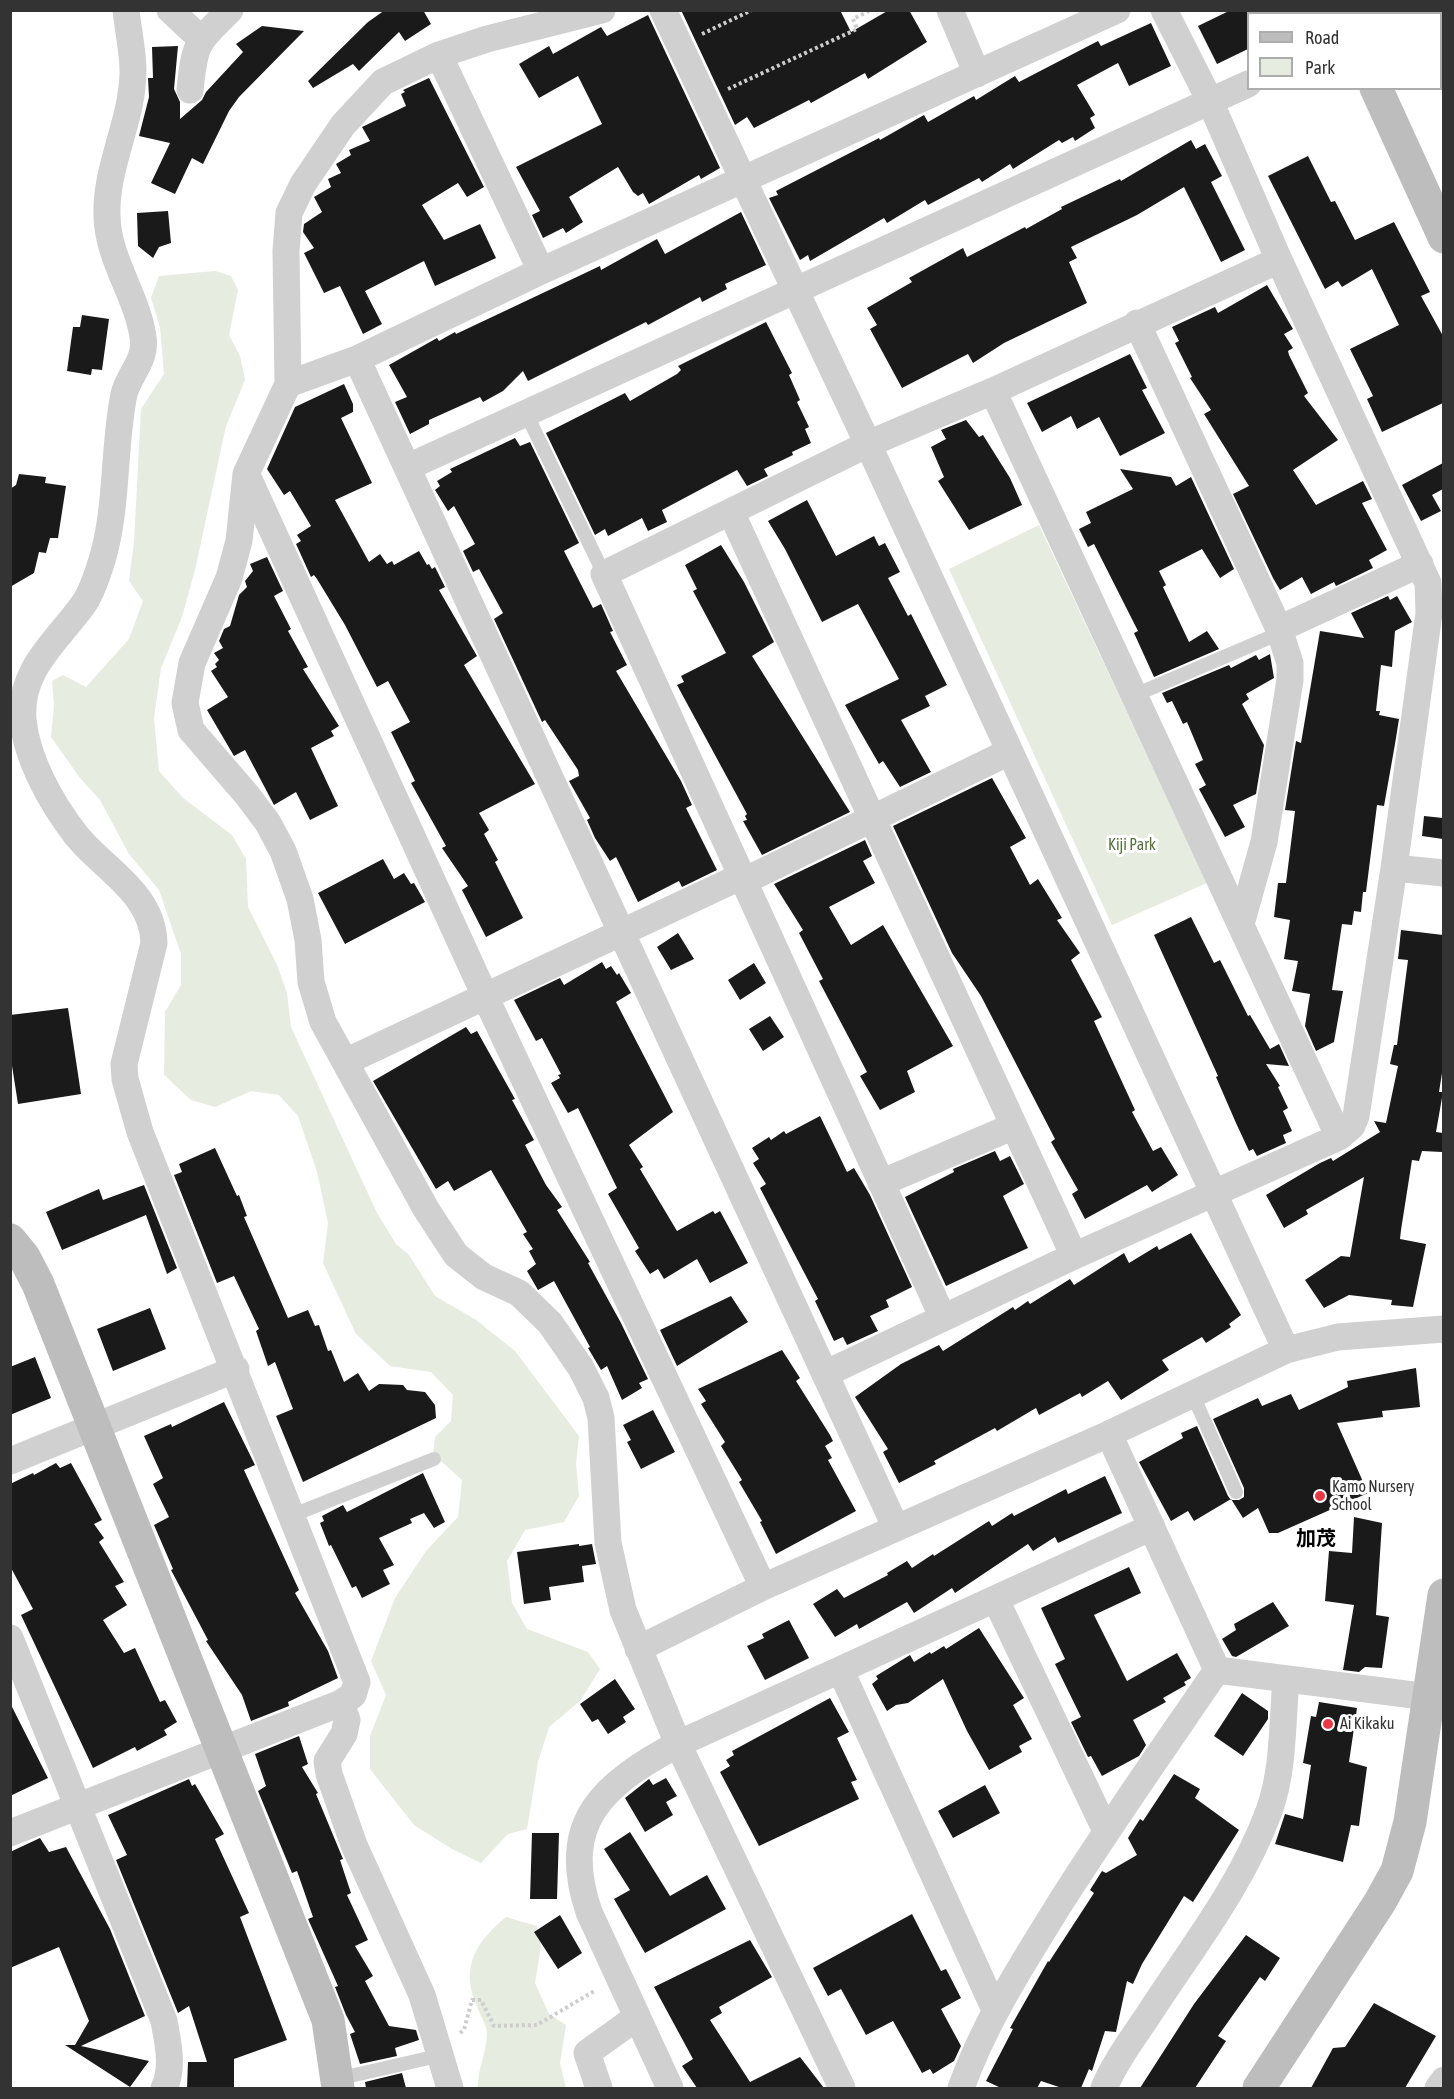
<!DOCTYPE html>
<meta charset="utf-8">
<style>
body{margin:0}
#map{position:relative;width:1454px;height:2099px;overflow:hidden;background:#fff;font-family:"Asap Condensed",sans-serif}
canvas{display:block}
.frame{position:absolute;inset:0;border:12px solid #333;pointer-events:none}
.legend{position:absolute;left:1247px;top:12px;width:195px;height:78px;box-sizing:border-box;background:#fff;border:2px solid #adadad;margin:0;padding:8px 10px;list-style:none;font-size:18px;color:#333}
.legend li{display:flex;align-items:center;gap:12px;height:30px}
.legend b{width:30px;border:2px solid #adadad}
</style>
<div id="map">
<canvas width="1454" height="2099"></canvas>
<div class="frame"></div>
<ul class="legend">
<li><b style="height:8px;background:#bdbdbd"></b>Road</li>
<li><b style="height:16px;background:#e6ecdf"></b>Park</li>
</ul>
</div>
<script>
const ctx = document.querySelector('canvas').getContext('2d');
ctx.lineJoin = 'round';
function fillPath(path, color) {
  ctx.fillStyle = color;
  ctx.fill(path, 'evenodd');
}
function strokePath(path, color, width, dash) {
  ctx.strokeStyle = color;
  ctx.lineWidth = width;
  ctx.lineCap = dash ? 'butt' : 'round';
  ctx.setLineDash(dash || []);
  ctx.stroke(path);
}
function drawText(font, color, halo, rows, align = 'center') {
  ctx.font = font + ' "Asap Condensed","Noto Sans JP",sans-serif';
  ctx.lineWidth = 6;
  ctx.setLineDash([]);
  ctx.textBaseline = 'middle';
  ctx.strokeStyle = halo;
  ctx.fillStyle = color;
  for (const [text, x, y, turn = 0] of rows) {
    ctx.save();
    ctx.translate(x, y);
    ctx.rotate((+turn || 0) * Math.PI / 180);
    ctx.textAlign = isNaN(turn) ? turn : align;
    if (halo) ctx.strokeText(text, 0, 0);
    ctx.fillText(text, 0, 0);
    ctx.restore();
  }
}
fillPath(new Path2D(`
 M215,271L231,276L238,290L229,335L240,356L245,380L226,426L195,570L182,617L161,668L154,718L159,771L183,798L232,835L246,859L248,907L277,965L287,993L291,1027L377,1213L396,1244L409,1255L435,1296L476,1320L515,1351L579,1436L576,1464L579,1496L564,1522L525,1530L507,1561L512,1603L527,1629L588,1652L600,1669L580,1701L549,1727L538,1762L527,1829L508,1834L481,1863L452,1849L414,1825L370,1769V1736L386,1695L371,1661L395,1598L426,1551L458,1517L462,1480L433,1454L435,1437L451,1421L453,1395L431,1372L390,1366L356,1334L323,1263L328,1223L317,1172L298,1116L279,1095L251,1091L215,1107L191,1100L164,1075L165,1012L181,985V954L159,890L129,854L100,800L80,778L51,737L54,706L52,681L63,675L86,687L129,639L143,601L129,581L134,542L141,409L164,374L160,327L151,298L159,276Z
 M1039,525L1207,883L1112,925L949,569Z
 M506,1917L537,1926L541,1947L535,1983L549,2014L566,2025L560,2063L566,2088H478C477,2070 487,2052 487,2034C487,2025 479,2013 476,2004C460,1966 477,1941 506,1917Z`), '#e6ecdf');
fillPath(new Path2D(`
 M385,10H423L431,24L405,41L399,32L359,71L353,64L313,88L308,81L368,22Z
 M681,10H840L851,32L889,10H909L927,42L868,79L865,73L811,103L809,100L754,128L747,117L735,125Z
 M1231,10H1248V49L1217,64L1198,26Z
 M648,15L720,168L701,179L699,175L649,204L643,193L638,196L633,192L618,167L569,197L583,222L566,233L563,228L543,238L532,215L540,211L516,167L602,124L578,76L539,98L519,64L549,46L553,54L601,27L607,36Z
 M1151,23L1171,66L1129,86L1118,63L1077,85L1095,115L1090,118L1095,128L1075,141L1073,137L1062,143L1059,140L1013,169L1010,164L982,182L979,178L928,205L925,200L887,223L884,218L810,261L808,255L800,260L769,198L778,195L776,191L879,138L880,140L924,115L928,122L974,96L976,100L1015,76L1019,82L1098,41L1101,46Z
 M262,26L304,31L239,97L229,111L203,164L192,158L175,194L151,183L170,143L139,136L149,97L148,78H153L152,47L178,46L174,89L180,102V119L202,100L206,92L243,52L236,44Z
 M429,78L484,187L467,197L458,183L422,205L444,240L480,224L496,258L435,286L424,261L365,291L382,324L363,334L340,286L324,293L304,253L314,248L303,232L304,224L322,212L314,197L331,187L328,179L341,173L336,164L351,155L349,150L370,141L362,127L406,106L401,94L405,92L403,90Z
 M1191,140L1196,149L1205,144L1222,176L1211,182L1245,250L1221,262L1184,187L1137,215L1071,247L1077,258L1069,262L1087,303L1004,343L973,363L968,354L902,388L870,329L877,325L867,308L912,282L909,278L963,248L967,257L1025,227L1026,229L1062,209L1061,207L1120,179L1121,181Z
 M1308,156L1331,202L1335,201L1355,240L1394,222L1430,292L1421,296L1443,336V403L1382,432L1367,399L1373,396L1350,349L1399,325L1372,269L1342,287L1338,281L1325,289L1268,176Z
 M168,211L171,243L159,247L153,258L138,246L137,213Z
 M741,212L766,265L725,284L727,289L702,302L700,297L648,325L646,322L528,381L523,371L503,391L483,402L480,397L429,420V424L410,434L395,402L407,397L389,365L437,338L439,341L455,332L456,334L600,266L601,270L657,239L665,254Z
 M1267,285L1293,329L1284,334L1293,348L1288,351L1289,355L1308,393L1304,396L1338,440L1293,470L1316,505L1363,481L1372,499L1362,503L1387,550L1369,560L1373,568L1336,586L1334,582L1311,594L1302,577L1280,590L1273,578L1233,494L1249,486L1204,414L1211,410L1190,378L1192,377L1175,343L1179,341L1172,327L1215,307L1218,313Z
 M82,315L109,319L102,370L92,369L91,375L67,371L73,327H80Z
 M766,322L792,373L789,375L800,400L797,402L809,427L805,429L811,443L792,452L793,455L764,469L768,476L747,486L737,470L662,510L667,522L648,531L642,518L608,536L605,529L595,535L546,433L625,393L630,401L677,374L681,370L678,366Z
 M1130,354L1147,388L1142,390L1165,433L1120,456L1099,417L1077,429L1071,416L1042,432L1027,403Z
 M344,384L353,404V412L341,418L372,483L335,500L369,562L380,554L387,564L392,561L394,565L419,551L427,565L429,564L432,569L435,567L445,587L439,590L477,656L464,665L535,784L479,813L489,830L484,834L498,860L495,862L523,918L486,937L462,890L468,886L442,848L446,846L411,783L415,781L391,732L410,722L388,681L377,687L345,625L317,579L314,575L311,577L296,544L301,541L297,535L311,526L290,491L284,495L267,469L295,407Z
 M966,420L979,437L983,435L1010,478L1022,505L969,530L938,481L944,477L931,447L946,439L941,430Z
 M515,438L520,446L530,442L579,543L564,551L593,608L601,604L613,631L610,632L627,665L616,671L681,781L692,805L686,808L717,870L682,887L679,881L638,902L616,857L610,861L595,838L587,820L590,818L569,781L579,776L578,770L545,720L542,722L494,619L503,613L479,569L473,572L463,551L475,544L454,506L448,511L435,490L440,486L437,481L452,472L450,469Z
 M1443,463V489L1432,495L1441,511L1421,521L1402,485Z
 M1120,469L1171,477L1176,486L1191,477L1234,569L1220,578L1202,549L1159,571L1166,585L1163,587L1189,642L1207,631L1219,649L1154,677L1134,633L1138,631L1094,544L1088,547L1079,529L1091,523L1086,512L1133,489Z
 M19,474L46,477L45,483L66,486L58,538H50L46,553L39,552L34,573L10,587V489L16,485Z
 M807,500L836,556L874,536L879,546L885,543L900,572L888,578L908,616L911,614L947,685L925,696L930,706L901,720L931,772L900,787L883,761L879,764L845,705L899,679L858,604L822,622L785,549L768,521Z
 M721,545L744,582L774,642L752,656L850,812L762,855L743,821L747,820L745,816L747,814L677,685L684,682L681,676L726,653L693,591L697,589L685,565Z
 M267,557L283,591L274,596L291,629L288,631L308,667L303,669L339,726L331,731L334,736L311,748L338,806L310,820L296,792L274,805L245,750L234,756L207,710L228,697L211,671L217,667L215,664L219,660L214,653L223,648L219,641L224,629L230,626L239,595L247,587L245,581L253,571L250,564Z
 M1388,596L1390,600L1397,596L1412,622L1395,631L1392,667L1381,665L1376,711H1380L1379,715L1399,719L1395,744L1384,806L1377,805L1366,892H1363L1361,912L1354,911L1352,925L1342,924L1332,990L1343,991L1334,1042L1316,1051L1305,1026L1310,994L1292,991L1298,961L1284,959L1290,920L1274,917L1278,883H1286L1295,811L1285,810L1296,741L1301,743L1320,631L1364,638L1351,613Z
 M1270,654L1274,678L1246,694L1249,699L1242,704L1264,745L1256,794L1233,805L1245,827L1225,837L1199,789L1206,785L1195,764L1203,760L1187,722L1183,724L1172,701L1167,703L1162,693L1229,665L1231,668L1256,655L1259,660Z
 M992,778L1026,838L1010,847L1030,885L1038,879L1062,918L1057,920L1080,953L1071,960L1102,1017L1094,1021L1135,1110L1132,1112L1153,1151L1161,1147L1178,1175L1152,1192L1147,1185L1085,1219L1072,1194L1078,1190L1051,1142L1055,1139L981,996L952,953L893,826Z
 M1424,816L1443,818V839L1422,836Z
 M865,840L872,856L863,861L875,883L829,907L851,945L883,925L953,1046L907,1071L915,1092L880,1110L860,1076L867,1072L819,981L823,979L799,933L803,930L774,884Z
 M383,859L394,879L404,873L411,884L414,883L425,902L345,944L318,893Z
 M1191,917L1214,963L1220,960L1248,1016L1250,1015L1270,1049L1279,1044L1289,1066L1266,1064L1280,1086L1278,1087L1288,1108L1283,1111L1292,1131L1283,1135L1286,1143L1257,1156L1253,1149L1249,1151L1236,1123L1216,1077L1218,1076L1154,935Z
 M1401,930L1443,935V1067L1439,1092H1443L1436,1132L1443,1133L1442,1152L1422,1151L1419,1161L1412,1160L1401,1230L1400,1239L1426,1244L1413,1307L1391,1305L1392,1300L1349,1295L1324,1308L1305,1280L1341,1256L1350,1257L1364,1177L1306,1210L1308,1214L1284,1228L1266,1195L1320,1163L1331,1158L1333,1161L1380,1132L1374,1121L1386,1123L1398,1066L1390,1064L1394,1045H1397L1408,960L1398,959Z
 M678,933L694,959L671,970L657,947Z
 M602,962L606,969L611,966L617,975L619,973L631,993L616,1002L673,1112L629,1145L643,1167L640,1169L677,1231L713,1211L715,1214L720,1211L748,1263L710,1283L697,1259L664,1279L658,1269L650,1274L635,1251L639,1248L608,1194L617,1188L578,1108L568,1113L551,1083L560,1078L558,1075L561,1074L542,1038L536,1041L514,1000L560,978L564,985Z
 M754,963L766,983L740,1000L728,980Z
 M68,1008L81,1094L18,1104L10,1053V1015Z
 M770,1016L784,1037L763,1051L749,1029Z
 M466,1027L471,1034L477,1031L515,1099L512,1100L534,1140L525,1145L546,1185L562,1207L557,1210L590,1262L588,1263L621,1323L648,1379L639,1383L642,1388L622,1400L607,1366L601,1370L588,1348L590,1347L554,1281L538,1290L527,1271L536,1264L529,1251L533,1249L523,1234L527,1232L491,1170L454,1191L448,1181L436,1189L373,1081Z
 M820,1116L847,1172L854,1168L870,1195L912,1287L886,1300L889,1307L870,1316L878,1331L847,1345L843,1337L834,1341L815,1301L818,1299L760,1188L766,1184L753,1163L759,1159L752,1148L769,1137L771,1140L784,1131L786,1134Z
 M215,1148L237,1196L239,1195L247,1216L244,1217L288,1318L308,1310L315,1326L319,1325L328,1351L331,1350L344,1382L358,1373L369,1391L379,1384L403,1385L407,1390L425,1392L435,1405L436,1418L303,1482L276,1416L293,1409L275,1362L268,1366L256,1331L259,1329L234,1276L217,1283L174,1175L182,1172L179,1164Z
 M995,1151L1000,1161L1010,1156L1024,1184L1003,1196L1028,1248L946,1286L905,1197L954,1172L953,1169Z
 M144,1185L177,1268L167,1274L146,1215L62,1250L46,1212L99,1189L103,1200Z
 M1191,1233L1241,1315L1229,1324L1231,1327L1206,1343L1202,1337L1162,1360L1169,1370L1121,1400L1108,1381L1082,1397L1080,1393L1039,1415L1036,1408L997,1431L995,1428L934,1461L936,1464L899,1483L883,1452L888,1449L855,1397L901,1364L939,1345L943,1351L1013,1307L1015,1310L1028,1301L1030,1304L1070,1279L1074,1285L1124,1253L1129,1263L1157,1246L1159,1250Z
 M731,1296L748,1322L677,1366L660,1330Z
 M150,1308L166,1349L113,1371L97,1329Z
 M782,1350L800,1378L796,1381L830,1435L833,1441L825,1446L832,1458L828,1460L856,1511L776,1554L760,1522L762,1521L739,1482L742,1480L721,1446L725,1442L701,1404L706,1401L698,1389Z
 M35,1357L51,1398L10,1415V1367Z
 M1416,1368L1420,1407L1382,1411L1383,1417L1337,1423L1368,1493L1278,1533H1269L1258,1508L1243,1518L1231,1499L1194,1521L1188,1511L1171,1521L1139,1462L1183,1438L1181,1433L1197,1426L1228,1496L1231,1500H1239L1244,1497V1488L1213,1419L1258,1398L1262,1406L1291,1394L1299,1410L1348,1387L1347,1381Z
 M224,1402L255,1465L244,1470L299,1590L295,1593L328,1651L338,1678L288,1702L289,1706L251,1721L242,1695L206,1641L208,1640L171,1570L173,1569L154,1525L169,1517L153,1484L163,1478L144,1436L171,1424L172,1427Z
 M653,1410L675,1452L641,1469L627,1442L631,1440L623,1425Z
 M56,1463L60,1468L71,1463L102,1520L94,1524L104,1538L99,1542L124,1582L115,1586L127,1605L103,1620L124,1653L135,1648L160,1702L165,1700L177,1722L164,1730L167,1735L137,1751L135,1747L93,1768L21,1615L33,1609L10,1566V1484L33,1473L34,1475Z
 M423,1473L445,1522L434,1528L424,1513L410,1519L412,1523L379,1538L394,1565L383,1570L390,1584L362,1598L356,1586L352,1588L331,1545L329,1546L320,1523L324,1521L322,1516L343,1505L347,1512Z
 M1105,1476L1122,1513L1058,1543L1055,1537L1033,1551L1028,1544L955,1593L952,1588L914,1613L907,1602L859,1629L857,1624L835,1637L813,1604L837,1589L844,1598L888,1575L887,1573L907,1561L912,1568L933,1554L934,1556L989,1521L992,1526L1012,1513L1014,1516L1066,1489L1068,1494Z
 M1354,1517L1382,1523L1376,1615L1389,1617L1382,1668L1365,1667L1359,1672L1343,1670L1354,1605L1325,1601L1329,1551L1352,1553Z
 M579,1544V1546L592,1544L596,1564L582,1566L584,1582L549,1587L551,1600L524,1604L517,1552Z
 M1129,1567L1141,1593L1094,1615L1127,1681L1177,1653L1191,1678L1184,1682L1186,1685L1163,1698L1166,1702L1133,1720L1146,1745L1139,1756L1102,1776L1091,1756L1088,1757L1071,1722L1081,1717L1055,1664L1065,1659L1041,1608Z
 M1273,1602L1289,1626L1236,1657L1232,1656L1222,1639L1236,1630L1234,1624Z
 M789,1620L809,1658L765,1680L747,1646L764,1638L762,1634Z
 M979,1628L1024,1698L1013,1705L1032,1739L1019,1746L1022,1752L989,1770L967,1731L943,1679L908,1703L896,1705L887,1711L872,1684L878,1679L876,1676L910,1655L914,1662L930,1652L931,1654L944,1646L946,1649Z
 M615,1679L635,1709L623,1717L626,1722L608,1734L598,1719L592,1722L580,1704Z
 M1242,1693L1268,1711V1719L1243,1756L1214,1736Z
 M830,1698L849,1732L837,1738L857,1780L851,1782L859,1799L759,1846L720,1772L730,1766L726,1760L734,1755L732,1751Z
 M1319,1702L1357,1708L1349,1762L1367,1767L1359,1826L1351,1825L1343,1862L1275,1844L1285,1814L1303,1819L1311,1765L1303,1763L1311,1716L1316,1717Z
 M10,1703L48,1778L10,1796Z
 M299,1736L308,1764L302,1767L318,1793L316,1794L343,1859L340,1860L351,1893L347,1895L368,1940L355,1946L373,1976L365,1981L389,2026L416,2030L419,2040L395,2048L397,2056L360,2064L350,2034L355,2032L346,2015L335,1987L338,1986L308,1919L313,1917L297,1871L292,1873L258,1791L266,1786L255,1754Z
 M1174,1774L1200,1789L1195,1798L1239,1830L1193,1902L1184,1896L1142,1964L1133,1984L1127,1981L1116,2032L1105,2031L1092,2071L1089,2069L1081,2088H1062L1041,2081L1037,2088H1001L986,2081L1013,2029L1010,2028L1048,1961L1049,1962L1094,1893L1090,1890L1102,1871L1106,1873L1137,1855L1128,1838L1140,1819L1143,1821Z
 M666,1778L677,1796L666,1802L673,1815L645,1832L625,1798L649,1779L653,1785Z
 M189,1779L192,1786L195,1784L224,1834L215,1839L249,1913L240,1917L287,2040L234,2059V2088H187L188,2062H207L189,2006L178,2013L116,1860L127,1855L108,1815Z
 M985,1785L1000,1813L953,1838L938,1811Z
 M630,1832L670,1896L707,1875L726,1909L645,1953L614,1899L630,1890L604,1849Z
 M532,1833H559L557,1899H530Z
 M40,1838L49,1852L66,1847L110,1929L145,2016L81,2046L149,2061L130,2087L65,2045H75L89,2021L59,1947L10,1968V1852Z
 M912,1914L941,1971L946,1969L961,1998L941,2009L961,2046L954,2061L933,2074L930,2069L922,2073L893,2021L866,2035L841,1989L828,1996L813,1968Z
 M560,1915L582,1953L558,1969L534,1932Z
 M1246,1935L1280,1958L1265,1981L1260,1977L1218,2036L1226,2041L1195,2088H1140L1194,2004Z
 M750,1940L772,1977L719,2007L722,2013L710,2020L750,2082L800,2057L824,2088H697L682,2066L693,2059L654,1987Z
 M1374,2003L1436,2036L1405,2088H1311L1333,2048L1345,2047Z
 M402,2073L406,2088H366L365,2082Z`), '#1a1a1a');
strokePath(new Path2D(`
 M702,34L752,10
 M728,89L857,29L853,19L871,10
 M460,2033L464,2030L472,2000H481L494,2026L537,2025L596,1990`), '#cdcdcd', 4, [3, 3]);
strokePath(new Path2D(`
 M526,413L604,574
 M1135,695L1280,633
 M1192,1393L1236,1492
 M293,1515L434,1459
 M337,2079L442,2055`), '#d0d0d0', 14);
strokePath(new Path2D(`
 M126,10C128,30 133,51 133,71C133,120 105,167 107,216C108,260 137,295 143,337C147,360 129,374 124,394C113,448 118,507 102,560C98,573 92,591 85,602C58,641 19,668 23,720C27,760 52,804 76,835C103,869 153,893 154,943L124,1064L125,1079L140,1132L357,1682L353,1695L341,1703L347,1720L344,1734L327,1761L329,1774L354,1845L422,1995L450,2088
 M170,10L201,39
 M602,10L487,39L439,55L383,82L343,125L303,184L289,213L286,251L288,384L246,474L239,541L229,578L192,663L185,703L191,730L247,795L268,823L283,851L300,899L308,940L311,982L323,1022L426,1209L456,1255L484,1277L519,1293L550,1323L581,1368L596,1398L601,1418L608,1543L623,1610L678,1744L842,2088
 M663,10L868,444L1286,1350
 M950,10L977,74
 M439,55L541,271
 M190,90C195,42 196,44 230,10
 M1137,323L1279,629L1290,663V680L1264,842L1241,924
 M357,359L896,1528
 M288,384L357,359L541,271L1117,10
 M993,391L1339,1137
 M408,467L1248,84
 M247,475L485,996L763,1587
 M731,512L1074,1256
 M1279,629L1420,564
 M1394,868L1444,873
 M744,881L1009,752
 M345,1062L742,876
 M881,1183L1014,1126
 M943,1318L604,574L868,444L993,391L1279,260
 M827,1373L1074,1256L1339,1137L1352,1126L1356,1116L1394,868L1429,613L1428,583L1279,260L1210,101L1164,10
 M1109,1434L1217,1670
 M10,1461L236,1369
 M996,1600L1106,1831
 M10,1638L164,2021C168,2043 174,2068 164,2088
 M638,1649L763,1587L1109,1434L1286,1350L1338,1337L1444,1329
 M1217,1670L1429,1697
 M841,1671L995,2010
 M10,1833L341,1703
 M599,2088L587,2053L637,2017
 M670,2088L589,1912C558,1821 604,1784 678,1744L1152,1527
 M961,2088C984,2024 1021,1966 1057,1908C1108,1827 1163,1749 1217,1670
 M1104,2088C1115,2062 1133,2038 1149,2014C1191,1949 1242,1885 1269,1811C1284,1770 1282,1723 1286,1680
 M1438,2088L1444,2080`), '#d0d0d0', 27);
strokePath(new Path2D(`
 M1340,10L1341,14
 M1376,88L1444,237
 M10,1240L24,1257L38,1284L328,2020L338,2088
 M1259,2088L1380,1902L1397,1871L1410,1822L1444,1595`), '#bdbdbd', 33);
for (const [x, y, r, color] of [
 [1320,1496,6,"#e63946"],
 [1328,1724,6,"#e63946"]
]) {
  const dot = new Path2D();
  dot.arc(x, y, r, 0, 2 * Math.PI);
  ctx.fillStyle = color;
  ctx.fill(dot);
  strokePath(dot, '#fff', 2);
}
drawText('16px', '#56703f', '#fff', [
 ["Kiji Park",1132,845]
]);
drawText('16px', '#333', '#fff', [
 ["Kamo Nursery",1332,1487],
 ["School",1332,1505],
 ["Ai Kikaku",1340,1724]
], 'left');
drawText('bold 20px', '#000', '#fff', [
 ["加茂",1316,1539]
]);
</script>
